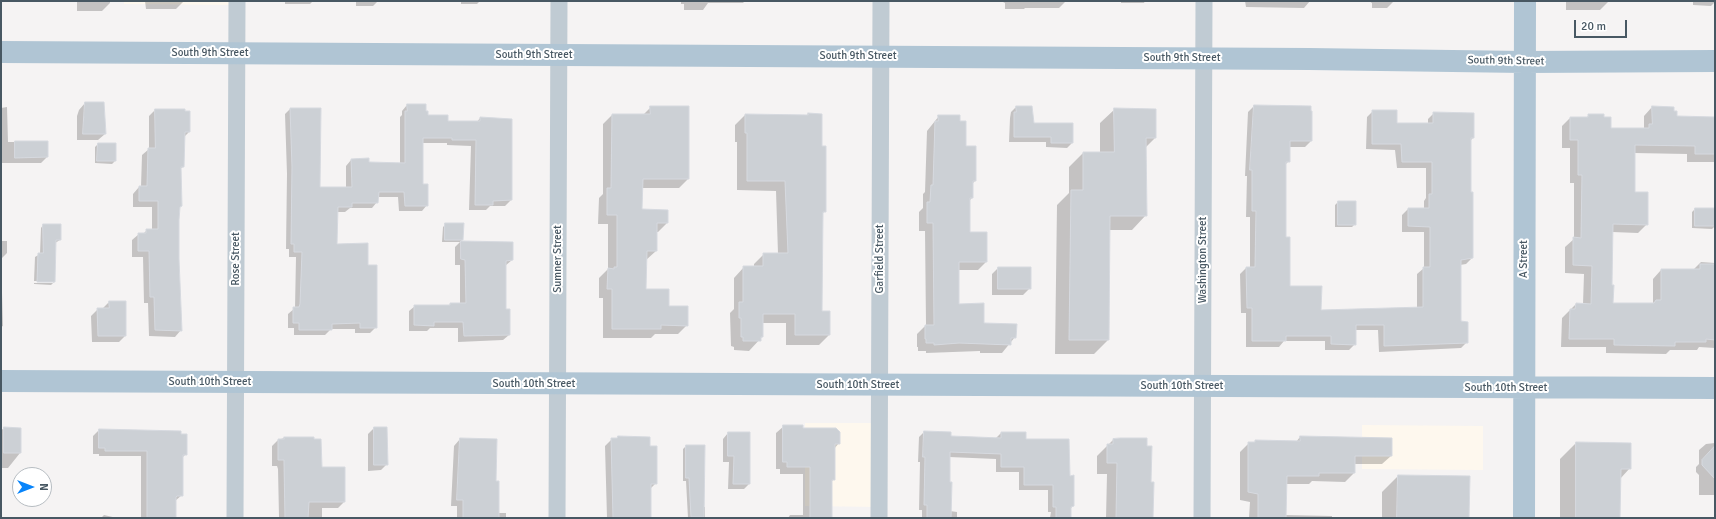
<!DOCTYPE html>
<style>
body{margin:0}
#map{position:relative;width:1716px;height:519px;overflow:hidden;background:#f5f3f3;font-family:Signika,sans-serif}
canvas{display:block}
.frame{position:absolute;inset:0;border:2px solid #485863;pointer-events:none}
.north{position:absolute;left:12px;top:467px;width:40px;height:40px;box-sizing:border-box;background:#fff;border:1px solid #b6bcc1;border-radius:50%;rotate:90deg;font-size:11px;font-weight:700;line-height:16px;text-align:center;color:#485863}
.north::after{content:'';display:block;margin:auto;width:14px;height:18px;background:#0884fa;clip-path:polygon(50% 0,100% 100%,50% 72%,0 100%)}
.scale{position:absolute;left:1574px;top:20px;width:53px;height:18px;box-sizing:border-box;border:2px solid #485863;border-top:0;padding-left:5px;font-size:12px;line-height:14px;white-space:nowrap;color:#485863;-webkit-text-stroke:3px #fff;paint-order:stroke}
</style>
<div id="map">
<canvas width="1716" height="519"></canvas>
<div class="frame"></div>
<div class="north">N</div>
<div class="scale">20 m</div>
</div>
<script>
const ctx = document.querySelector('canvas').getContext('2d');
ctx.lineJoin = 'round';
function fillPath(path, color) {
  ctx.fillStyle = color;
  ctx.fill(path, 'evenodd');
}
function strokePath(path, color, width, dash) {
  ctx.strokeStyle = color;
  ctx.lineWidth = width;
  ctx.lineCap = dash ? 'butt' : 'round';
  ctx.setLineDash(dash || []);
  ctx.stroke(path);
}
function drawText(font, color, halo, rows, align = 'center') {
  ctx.font = font + ' Signika,sans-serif';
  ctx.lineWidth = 4;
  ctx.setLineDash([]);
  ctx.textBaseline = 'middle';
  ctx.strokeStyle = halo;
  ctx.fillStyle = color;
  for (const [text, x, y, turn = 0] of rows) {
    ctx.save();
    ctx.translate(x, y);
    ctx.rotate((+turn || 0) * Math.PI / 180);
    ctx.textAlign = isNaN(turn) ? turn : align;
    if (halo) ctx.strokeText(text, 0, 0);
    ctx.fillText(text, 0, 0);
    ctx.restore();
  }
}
fillPath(new Path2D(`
 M124,1H237V5L124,4Z
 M805,423H879V507L805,506Z
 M1362,425L1483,426V470L1362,469Z`), '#fef8ee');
fillPath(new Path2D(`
 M77,1H110V3L102,11H77Z
 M145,1H184L176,9H146Z
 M285,1H313L310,4H285Z
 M351,1H381H378L373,6H356V1Z
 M461,1H480L477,4H461Z
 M681,1H745L743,3H708L703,10H684V4H681Z
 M928,1H954L953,2Z
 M990,1H1077L1065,2L1059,8H1025L1024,9H1005V3L1003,2Z
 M1121,1H1145L1144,3H1121Z
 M1245,1H1393V2L1387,8H1372V3L1369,1H1310L1304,8L1246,7Z
 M1435,1H1466L1465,2Z
 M1566,1H1608V2L1600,10H1566Z
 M1646,1H1667L1666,2H1646Z
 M1693,1H1715V2L1711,6L1693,5Z
 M85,103L105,134L98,140H77V116L79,110Z
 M407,105L425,112L427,116L447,122H477L480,118L511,200L505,206H490L486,210H469L471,146L447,145V143H422V185L427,205L422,211H399L398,197H378L377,202L372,208H350L345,212H337L336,245L367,266L376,327L370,333H355V329H331L325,335H294V328H288V314L295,308L296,257H289V249H286L287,174L285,114L290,109L319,188H346V166L351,160L368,163H400V117L402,115V111Z
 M1254,106L1311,141L1305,147H1289V161L1285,165V238L1289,287L1320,311L1417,309V274L1424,268V232H1402V215L1408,209H1424V201L1426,198V168H1397L1395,150L1366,149L1367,117L1373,111L1396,124H1428V119L1434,113L1473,138L1470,141V193L1472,258L1466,264L1460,265V322L1467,342L1461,348L1379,352L1378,330H1355V344L1349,350H1325V341H1284L1279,347H1246V313H1241L1240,274L1246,268H1250V217H1246L1247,176H1245L1248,112Z
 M7,107L8,142H47V157L41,163H1V108Z
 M651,107L688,179L679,188H642L641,210L667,223L658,232H656V251L646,260L645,290L687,325L678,334H655L651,338H603V298H599V278L608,269V224H598L599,198L603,194V124L612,115H643Z
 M1016,107L1032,124L1072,143L1067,148L1046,147V142H1009L1010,118L1011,112Z
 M1652,107L1673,112L1676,117L1715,118V162H1687V154L1634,153V193L1647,224L1638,233L1612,232L1611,286L1612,304H1653V279L1661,270H1693L1701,262L1715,263V348L1699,347L1697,350H1670L1666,354L1606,353V347H1561L1562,318L1576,304H1583L1584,274L1565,273V247L1574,239V183H1570V148H1562V126L1570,118H1586L1589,115L1610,129H1644V116Z
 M1115,109L1155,138L1145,148L1146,215L1132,230H1109L1108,340L1094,354H1055L1057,205L1069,193V167L1083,153H1100V123Z
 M155,110L189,132L184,137L183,167L180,169L178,259L181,330L175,337L149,336L148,303H144L143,257H132V240L139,234H143L147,230H152V207H133V194L139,187H141L142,155L149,149V116Z
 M808,114L821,147L825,211L822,214L821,312L829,335L819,345H786V323H762V337L749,351L734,350V347L731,346L730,313L734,309V278L744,267H754V264L764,254H778L776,191L737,190V142H735V125L745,115L806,116Z
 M939,116L959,122L975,181L972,184V198L969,201V233L986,262L978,270H958V305L983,324L1015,337L1002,353H980V351L926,353V351H918V347H917V334L926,325L925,231H919V212L923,208V194L925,192L927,131Z
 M98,144L115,161L112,164L95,163V147Z
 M1338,202L1355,224L1352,227H1335V205Z
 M1695,209L1715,226L1712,229L1692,228V212Z
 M446,224L462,240L460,242L512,243V260L505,266V310L509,335L503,340L458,342V328H430L427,331H409V311L415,306H449L450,304H460V265H455V247L460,242H442L443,227Z
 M43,225L60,240L55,243L54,282L51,285L34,284V283H53V281H34L35,257L40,254L41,228Z
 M1,241H7V253L1,259L3,326L1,327Z
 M998,268L1030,288L1023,295H992V274Z
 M109,302L125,336L119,342H92L91,316L98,309H102Z
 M784,426L802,429L839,443L834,449V479L831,482V518H788L790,515H803V474H780V469H776V433Z
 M5,428L20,453L8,468H1V430Z
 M374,428L387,464L381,470L368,471V434Z
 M99,430L186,454L182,458V495L175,501V518H141V456H99V454H93V436Z
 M924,432L950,437L996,438L1001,433L1025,440L1069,477L1073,506L1070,509V518H1050L1051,512H1048V490H1019V472H996V459L949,457L950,511L957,512V518H922V510H919L920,462H918L919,437Z
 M728,433L749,484L744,489H728L729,462H723V439Z
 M1300,437L1391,456L1382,464H1354V473L1345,482L1312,481L1309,484H1286L1285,515L1332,516V518H1249L1250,502L1240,500V452L1249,443H1253L1256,441L1296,442Z
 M284,438L321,468L344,502L338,508H322V518H277L279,517L278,469L277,466H272V446L278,440Z
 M460,439L495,482L498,513H506V518H457V506H451L454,446Z
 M612,439L649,447L656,483L650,489V518H607L605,446Z
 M1113,440L1150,483L1152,518H1106L1107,474H1097V456Z
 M1576,443L1630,468L1620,479V518H1625H1560V459Z
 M1715,443V495H1699V475L1696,472V467L1699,464V450L1706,444Z
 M686,446L703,507H705V518H688L686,481H683V449Z
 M1398,476L1469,477L1468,518H1382V492Z
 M104,515L117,518H101Z`), '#0003');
const building = new Path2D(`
 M85,102H104L106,134H83Z
 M407,104H426V111H428V115H448V121H480V117L512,119V200L493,201V205H475L476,140H452V138H423V184H428V206H405L404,192H379L378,203H352V207H338L337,244L368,243V265H377V328H360V323L332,324V330H299V323H293V307H299L300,304L302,252H294V244H291L292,167L290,108H321L320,187H352L351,159L369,158V162L405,163V111H407Z
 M1254,105L1311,106V111H1312V141H1290V162H1286V237H1290V286H1322L1321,310L1423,307V267H1430V227L1408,226V208H1429V194H1432V162H1402L1401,144H1372V110H1397V123H1433V112L1474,113V138H1471V192H1473V258L1461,260V321L1468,322V343L1384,346V325H1356V345L1331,344V336H1286V341H1252V308H1247L1246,267H1255L1256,211H1252V170H1250Z
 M650,106H689V179H643L642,209L668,210V223H657V251H647L646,289H669V306H688V326L661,325V329H612V289H607L608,268L614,269V267H617V215H607V188H611L612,114H650Z
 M1016,106H1032L1034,123H1073V143H1051V137H1014V112H1016Z
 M1652,106L1674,107V111H1677V116L1715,117V154H1695V146L1635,145V192H1648V225L1613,224L1612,285H1614L1613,303H1654L1656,300H1661V269H1700V264H1715V340L1706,339V342H1675V346L1614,345V339H1569L1570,309H1575L1576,303L1591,304L1592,266L1573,265V237L1581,238L1582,175H1578V140H1570V117H1588V114H1604V117H1611V128H1649V124H1652Z
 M1114,108L1156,109V138H1146L1147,216H1110L1109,340H1069L1071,190H1083V152H1114Z
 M155,109H185V111H190V132H185L184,167H181L182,206L180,207L179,220V259L182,331L155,330L154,297H150L149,251H138V233H146V229H158V201H139V186H147L148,148H155Z
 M808,113L822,114V146H826V212H823L822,311H830V335H795V314H763V337H761V341H743V337H741V318H739V302H743V266H763V253H788L785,181H747V133H745V114L808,115Z
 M938,115H960V121H966V146H976V181H973V198H970V232H987V262H959V304L984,303V323L1017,324L1016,338H1011V345L959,343L934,345V343H926V339H925V325H934L933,223H927V202H930L931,185H933L935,121H938Z
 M15,141H48V157L15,158Z
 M98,143H116V161H97Z
 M1338,201H1356V225H1338Z
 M1695,208H1715V226H1695Z
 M445,223H464L463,240H445Z
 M43,224H61V240H56L55,282H37L38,253H43Z
 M461,241L513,242V260L506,261V309H510V335L464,336L463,322H434V326L414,325V305H450V303H466L465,260L461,259Z
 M998,267H1031V289H998Z
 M109,301H126V336H98L97,308H109Z
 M783,425H803V428H836L840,432V444H835V480H832V518H810V467H787V462H783Z
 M4,427L21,428V453H4Z
 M374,427H387L388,465H374Z
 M99,429L181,431V434H187V455H183V496H177L176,497V518H147V451H105V448H99Z
 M924,431L951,432V436L1001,438V432H1026V439H1069L1070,476L1074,475V506L1071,507V518H1056V507H1053V485H1024V467H1001V454L950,452V482H952L951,518H927V505H924L925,457H923Z
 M728,432H750V484H733L734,456H728Z
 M618,436L650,437V446H657V484H651V518H613L611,438H617Z
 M1300,436L1392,438V456H1355V473H1319V476H1287L1286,518H1258V494L1248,492V442H1255V440L1300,441Z
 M284,437H314V439H321L322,467H345V502H309L308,518H285L284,462V460H278V439H284Z
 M460,438L497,439L496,481H499V518H463V500H457Z
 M1120,438H1147V446H1152L1151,482H1154L1153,518H1116L1117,463H1107V444H1113V439Z
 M1576,442L1631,443V469H1621L1620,518H1576Z
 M686,445H705L704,517H691L689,478H686Z
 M1715,446V479L1702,465V460Z
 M1398,475L1470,476L1469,518H1397Z`);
fillPath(building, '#ccd0d5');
strokePath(building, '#d6d9df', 1);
strokePath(new Path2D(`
 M235,518L237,1
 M557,518L559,1
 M879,518L881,1
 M1202,518L1204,1`), '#c0cbd3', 17);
strokePath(new Path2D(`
 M1,52L1309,59L1524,62L1715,61
 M1,381L1715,388
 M1524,518L1525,1`), '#b0c5d4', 22);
drawText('11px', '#485863', '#fff', [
 ["South 9th Street",210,53],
 ["South 9th Street",534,55],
 ["South 9th Street",858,56],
 ["South 9th Street",1182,58],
 ["South 9th Street",1506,61,1],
 ["Rose Street",236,259,-90],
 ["Sumner Street",558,259,-90],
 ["Garfield Street",880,259,-90],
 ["A Street",1524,259,-90],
 ["Washington Street",1203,260,-90],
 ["South 10th Street",210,382],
 ["South 10th Street",534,384],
 ["South 10th Street",858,385],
 ["South 10th Street",1182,386],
 ["South 10th Street",1506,388]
]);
</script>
